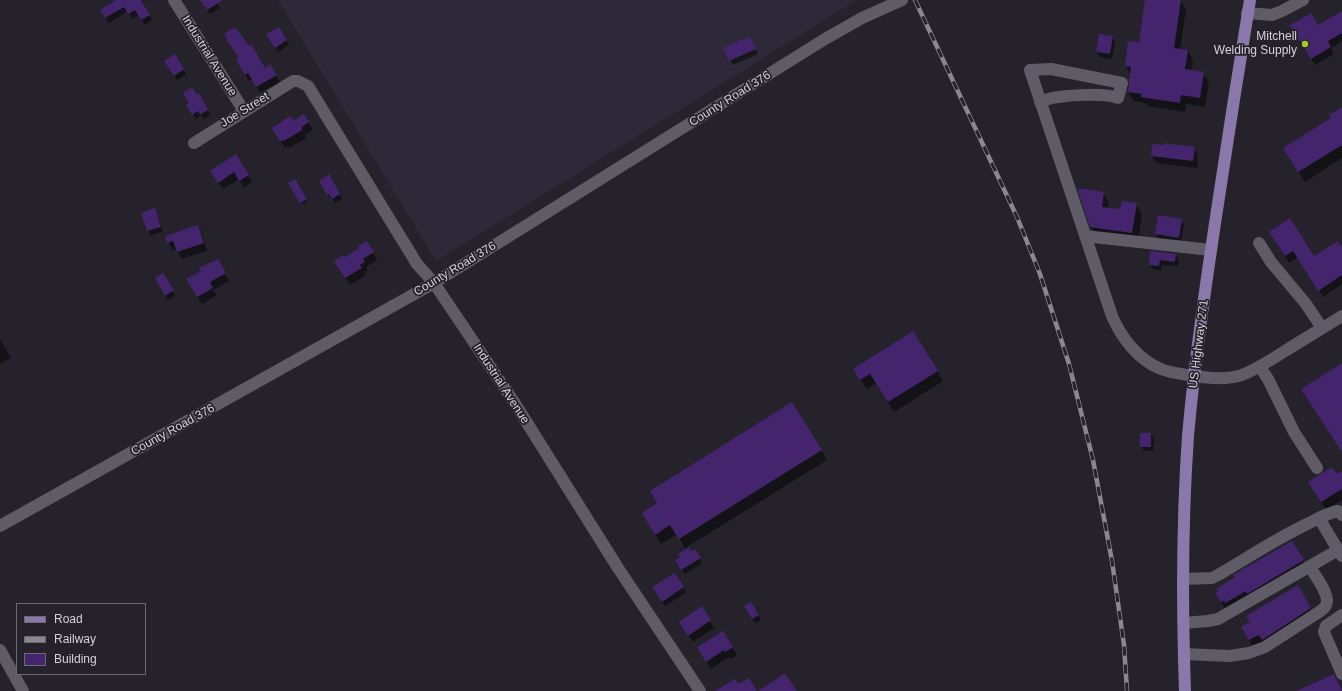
<!DOCTYPE html>
<style>
body{margin:0}
#map{position:relative;width:1342px;height:691px;overflow:hidden;background:#25222b;font-family:Helvetica,sans-serif}
canvas{display:block}
.legend{position:absolute;left:16px;top:603px;width:130px;height:72px;box-sizing:border-box;background:#25222b;border:1px solid #6b6971;margin:0;padding:5px 7px;list-style:none;font-size:12px;color:#d5d3da}
.legend li{display:flex;align-items:center;gap:8px;height:20px}
.legend b{width:20px;border:1px solid #6b6971}
</style>
<div id="map">
<canvas width="1342" height="691"></canvas>
<ul class="legend">
<li><b style="height:5px;background:#8b78aa"></b>Road</li>
<li><b style="height:5px;background:#8a888f"></b>Railway</li>
<li><b style="height:11px;background:#44256d"></b>Building</li>
</ul>
</div>
<script>
const ctx = document.querySelector('canvas').getContext('2d');
ctx.lineJoin = 'round';
function fillPath(path, color) {
  ctx.fillStyle = color;
  ctx.fill(path, 'evenodd');
}
function strokePath(path, color, width, dash) {
  ctx.strokeStyle = color;
  ctx.lineWidth = width;
  ctx.lineCap = dash ? 'butt' : 'round';
  ctx.setLineDash(dash || []);
  ctx.stroke(path);
}
function drawText(font, color, halo, rows, align = 'center') {
  ctx.font = font + ' Helvetica,sans-serif';
  ctx.lineWidth = 3.5;
  ctx.setLineDash([]);
  ctx.textBaseline = 'middle';
  ctx.strokeStyle = halo;
  ctx.fillStyle = color;
  for (const [text, x, y, turn = 0] of rows) {
    ctx.save();
    ctx.translate(x, y);
    ctx.rotate((+turn || 0) * Math.PI / 180);
    ctx.textAlign = isNaN(turn) ? turn : align;
    if (halo) ctx.strokeText(text, 0, 0);
    ctx.fillText(text, 0, 0);
    ctx.restore();
  }
}
fillPath(new Path2D(`
 M278,0H857L436,261Z`), '#2e2938');
fillPath(new Path2D(`
 M117,0H142L152,20L145,25L139,15L132,19L128,11L109,23L101,11Z
 M201,0H215L220,8L210,14Z
 M1146,0L1181,1L1186,10L1180,50L1188,51L1193,60L1191,71L1203,73L1209,82L1205,107L1186,104L1185,112L1147,106L1145,103L1134,101L1128,92L1130,74L1126,66L1129,42L1140,43Z
 M1342,12V41L1331,48L1334,54L1315,65L1292,25L1318,26Z
 M279,28L289,45L278,52L268,35Z
 M1113,37L1115,42L1112,59L1100,57L1097,52Z
 M752,41L758,54L733,65L724,48Z
 M231,46L265,69L270,66L280,82L260,93L252,79L249,81L237,60L240,59Z
 M175,56L186,75L177,80L166,62Z
 M196,96L201,108L205,105L210,115L204,119L201,115L196,119L187,105Z
 M1342,108V158L1305,182L1290,159Z
 M304,115L313,130L305,135L306,138L289,148L288,146L285,148L277,136Z
 M1165,147L1194,148L1198,155L1197,168L1156,163L1152,156Z
 M236,156L252,182L244,188L239,179L223,189L215,178Z
 M329,176L342,199L335,203L332,198L331,199L320,181Z
 M295,180L307,202L302,204L290,183Z
 M1103,193L1109,203L1108,209L1121,210L1136,204L1142,214L1138,243L1097,237L1091,227Z
 M142,213L157,214L163,231L150,236Z
 M1181,220L1184,225L1181,242L1159,239L1156,234Z
 M198,226L202,233L207,251L182,259L177,249L172,250L166,236Z
 M1274,239L1314,258L1342,250V284L1323,297L1298,257L1289,263Z
 M367,242L377,260L366,267L368,270L364,272L366,275L350,285L335,261L344,259L361,249Z
 M1151,252L1176,255L1179,260L1178,266L1162,265L1161,271L1152,269L1150,265Z
 M218,260L229,281L213,290L217,295L202,304L188,279Z
 M163,275L175,295L168,300L156,279Z
 M0,339L11,358L0,364Z
 M854,369L937,371L943,381L894,412L876,383L867,389Z
 M1151,434L1154,439L1153,451H1144L1141,446Z
 M821,450L827,460L687,547L691,553L695,550L702,563L685,574L676,560L681,557L686,550L677,534L661,544L649,523Z
 M1342,472V500L1326,510L1314,491Z
 M1292,542L1308,570L1227,612L1217,594Z
 M675,574L686,593L665,606L654,587Z
 M1297,586L1316,618L1255,650L1242,627L1251,622Z
 M751,603L761,620L755,623L745,607Z
 M701,608L714,628L693,642L684,629Z
 M723,633L737,655L730,659L729,657L711,669L698,648Z`), '#0007');
fillPath(new Path2D(`
 M116,0H141L150,15L141,20L135,10L128,14L124,7L105,18L100,10Z
 M200,0H223L207,10Z
 M1145,0H1181L1174,48L1188,50L1185,69L1204,72L1200,98L1181,95L1180,103L1141,97L1142,94L1127,92L1129,85V80L1131,67L1125,66L1128,41L1139,42Z
 M1342,11V33L1328,41L1331,47L1311,59L1290,25L1311,13L1318,25Z
 M235,27L249,46L251,44L265,68L270,64L277,75L256,87L248,73L245,75L236,60L239,58L226,39H227L224,34Z
 M279,27L287,40L275,48L266,34Z
 M1099,34L1113,36L1110,54L1096,52Z
 M750,36L756,49L729,61L723,48Z
 M175,54L184,69L174,76L164,61Z
 M192,87L197,95L199,93L208,110L200,115L198,111L192,115L186,104L189,103L183,93Z
 M1342,107V145L1298,172L1283,148L1331,118L1329,115Z
 M304,114L309,122L302,127V130L284,141L283,140L280,142L272,128L290,116L294,121Z
 M1165,143L1195,147L1193,161L1151,156L1152,144L1164,145Z
 M236,154L249,175L239,181L234,172L218,183L210,171Z
 M329,174L340,194L332,199L329,194L327,195L319,181Z
 M295,179L307,199L300,203L288,183Z
 M1077,188L1104,192L1102,207L1120,209L1122,201L1137,203L1132,233L1090,227Z
 M155,208L161,227L147,231L141,213Z
 M1158,215L1182,219L1179,238L1155,234Z
 M1290,218L1314,256L1338,241L1342,248V275L1318,291L1293,251L1285,256L1269,232Z
 M198,225L204,243L177,252L173,241L167,243L165,236Z
 M367,241L374,252L363,259L365,262L360,265L362,268L345,278L334,261L343,255L345,257L359,248L358,246Z
 M1150,251L1176,254L1175,262L1160,260L1159,266L1149,265Z
 M218,259L226,273L210,282L213,288L197,297L186,279L201,271L199,268Z
 M163,273L174,290L165,296L155,278Z
 M913,331L938,371L888,402L870,374L860,380L853,369Z
 M1342,363V452L1301,389Z
 M792,402L822,450L679,539L670,525L655,535L642,513L657,503L650,491Z
 M1140,433H1151V447H1140Z
 M1332,467L1337,474L1342,471V489L1321,502L1308,482Z
 M1292,541L1304,560L1247,594L1246,591L1225,603L1224,601L1221,602L1215,593L1218,592L1216,589L1235,577L1233,575Z
 M689,547L691,551L695,549L701,558L681,570L675,560L680,557L678,554Z
 M675,573L684,587L662,602L652,587Z
 M1298,585L1311,608L1262,640L1259,635L1249,640L1241,627L1250,622L1246,616Z
 M751,602L759,615L752,619L744,606Z
 M702,606L711,620L688,636L679,622Z
 M723,631L733,647L725,652L724,650L706,662L697,647Z
 M785,673L797,691H758L778,678Z
 M1334,674L1342,691H1296L1323,679Z
 M749,678L757,691H715L735,679L738,684Z`), '#44256d');
strokePath(new Path2D(`
 M174,0L244,111
 M1247,13L1272,15L1282,11L1303,0
 M1040,102C1046,100 1052,97 1059,97C1072,95 1106,93 1118,98L1122,83L1051,69L1030,70C1057,152 1085,234 1112,316C1121,337 1138,360 1161,369C1171,373 1182,374 1193,376C1209,378 1226,380 1242,375C1257,369 1271,360 1285,351C1304,339 1323,328 1342,316
 M194,143L293,81H298L308,86L417,264L434,283L514,402L618,568L700,691
 M1085,236L1211,250
 M1259,243L1271,262L1306,304L1322,328
 M1260,367L1268,379L1294,432L1317,468
 M1319,518L1338,550
 M0,526L434,283L825,39L862,18L902,0
 M1183,579L1212,578L1218,575C1247,558 1276,539 1307,524C1317,519 1327,513 1338,511L1342,515
 M1342,615L1326,626L1324,632L1342,674
 M1184,623L1208,621L1218,619L1338,550L1342,556
 M0,650L23,691
 M1184,654L1229,656L1249,653L1265,647L1319,612C1322,610 1325,608 1326,605C1331,595 1315,576 1310,567`), '#605c67', 12);
strokePath(new Path2D(`
 M1185,691C1182,606 1182,521 1188,436C1195,356 1207,276 1219,197C1229,131 1239,66 1250,0`), '#8b78aa', 12);
const rail = new Path2D(`
 M915,0L1017,217L1040,274L1069,364L1093,460L1112,561L1124,645L1127,691`);
strokePath(rail, '#8a888f', 4.5);
strokePath(rail, '#25222b', 3, [9]);
for (const [x, y, r, color] of [
 [1305,44,4,"#a8c71c"]
]) {
  const dot = new Path2D();
  dot.arc(x, y, r, 0, 2 * Math.PI);
  ctx.fillStyle = color;
  ctx.fill(dot);
  strokePath(dot, '#25222b', 1.5);
}
drawText('12px', '#d5d3da', '#25222b', [
 ["Mitchell",1297,37],
 ["Welding Supply",1297,51]
], 'right');
drawText('12px', '#d5d3da', '#25222b', [
 ["Industrial Avenue",209,56,58],
 ["County Road 376",730,99,-32],
 ["Joe Street",245,110,-32],
 ["County Road 376",455,269,-31],
 ["US Highway 271",1199,344,-83],
 ["Industrial Avenue",501,384,57],
 ["County Road 376",173,430,-29]
]);
</script>
